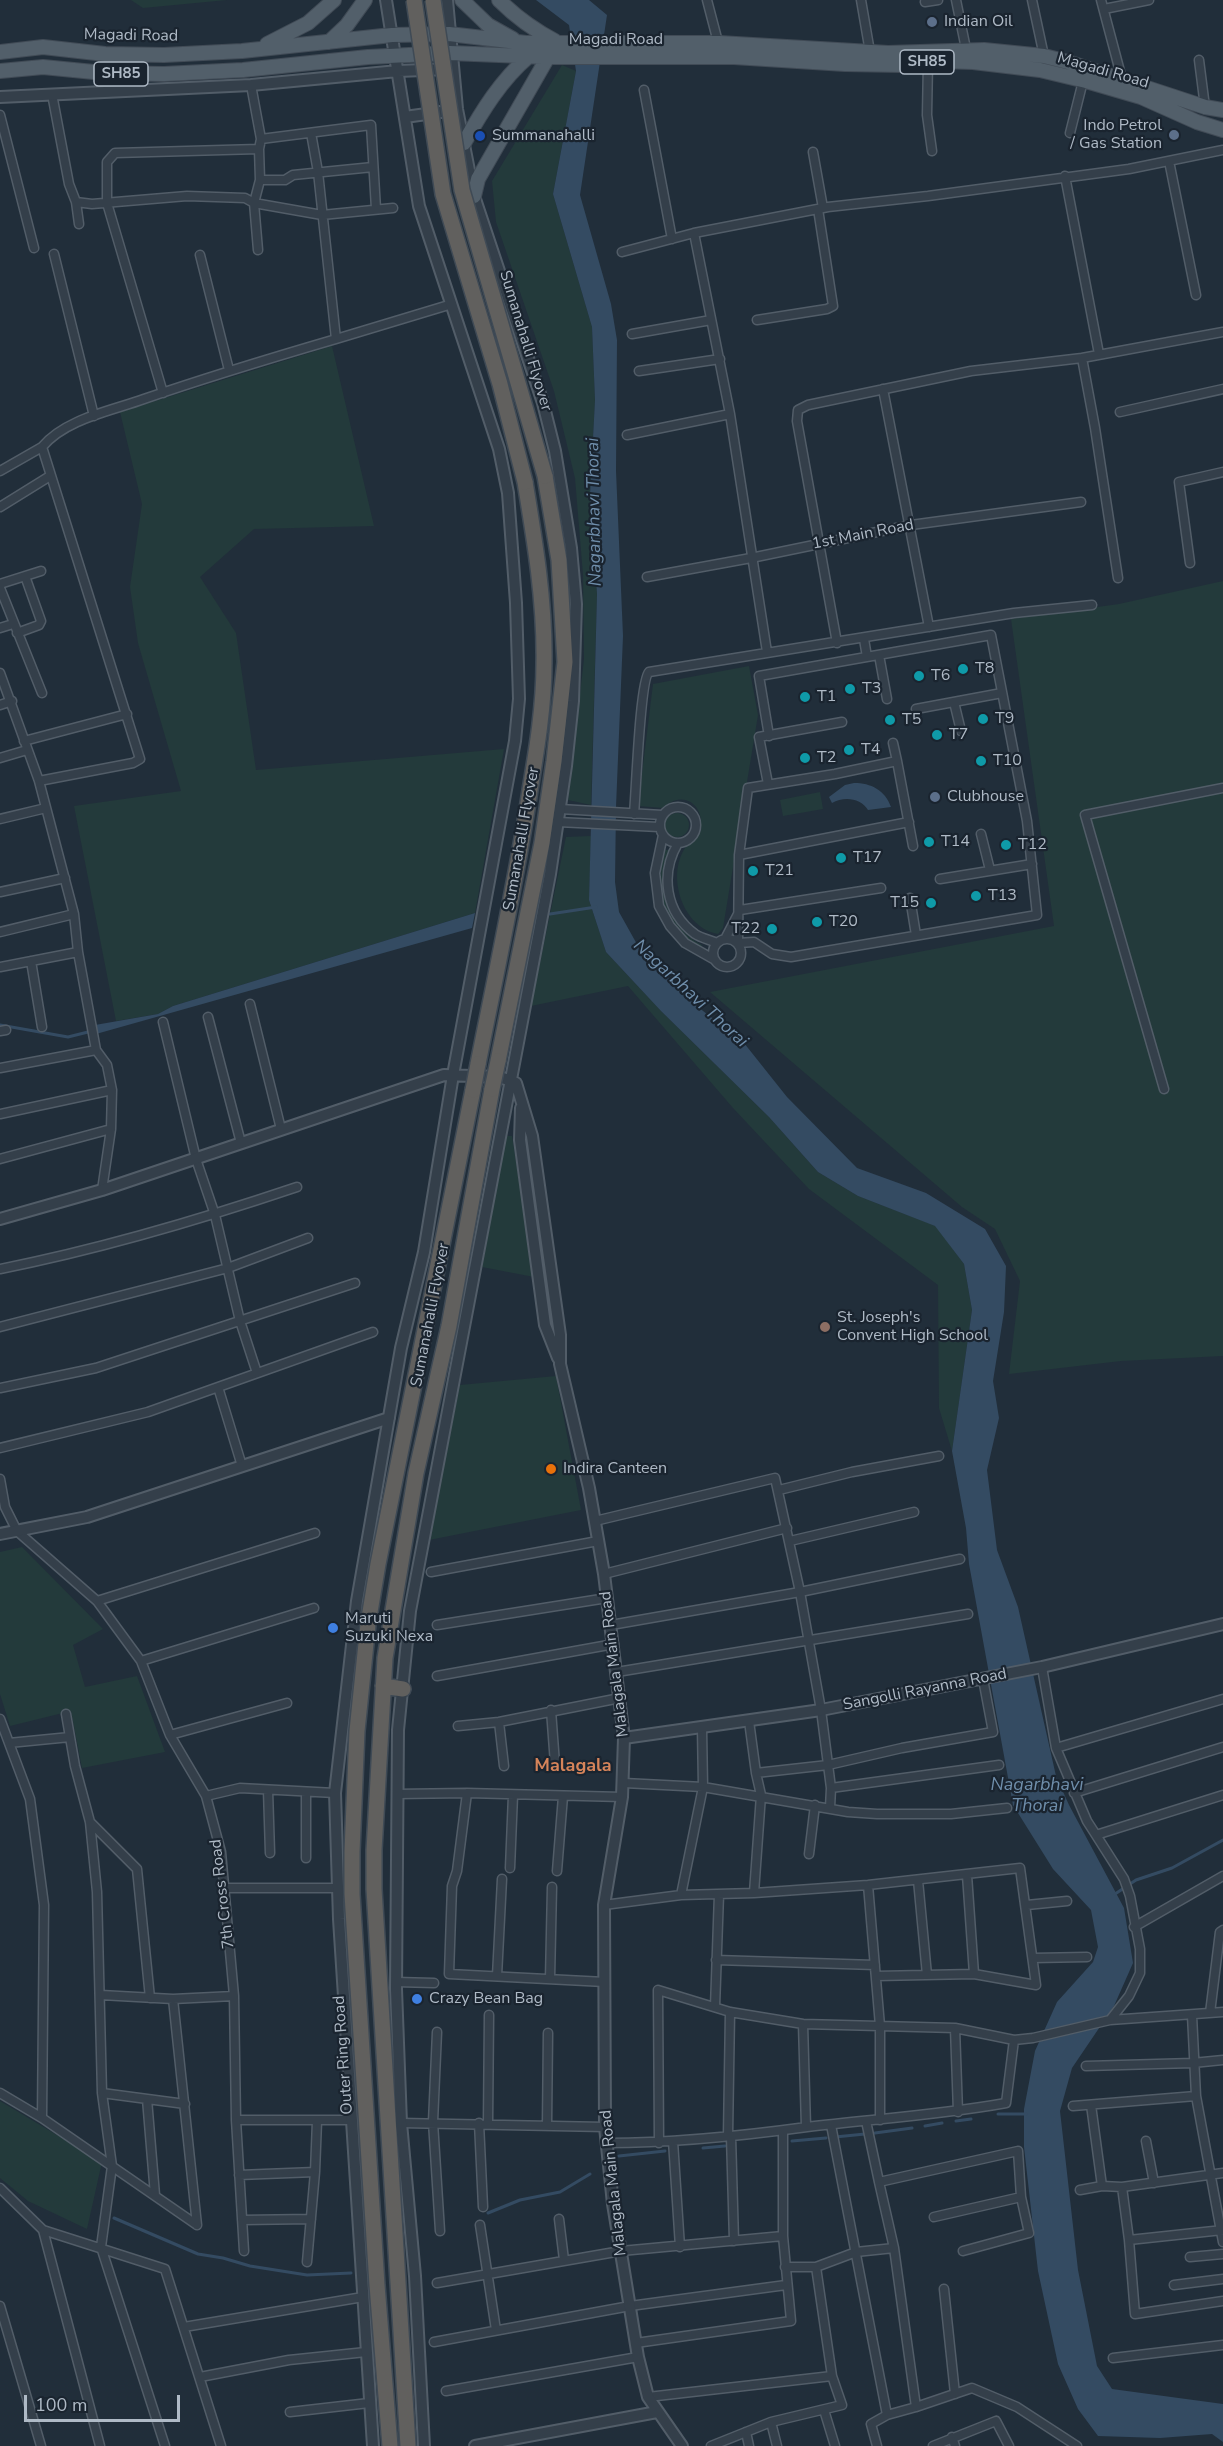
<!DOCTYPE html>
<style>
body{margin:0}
#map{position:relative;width:1223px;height:2446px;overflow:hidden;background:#212e3a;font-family:"Nunito Sans",sans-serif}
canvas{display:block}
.scale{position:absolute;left:24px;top:2395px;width:156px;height:27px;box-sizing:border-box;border:3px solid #afbac6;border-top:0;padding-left:8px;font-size:18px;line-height:21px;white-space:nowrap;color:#afbac6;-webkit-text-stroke:4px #1a242f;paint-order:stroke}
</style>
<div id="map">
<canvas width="1223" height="2446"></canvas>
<div class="scale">100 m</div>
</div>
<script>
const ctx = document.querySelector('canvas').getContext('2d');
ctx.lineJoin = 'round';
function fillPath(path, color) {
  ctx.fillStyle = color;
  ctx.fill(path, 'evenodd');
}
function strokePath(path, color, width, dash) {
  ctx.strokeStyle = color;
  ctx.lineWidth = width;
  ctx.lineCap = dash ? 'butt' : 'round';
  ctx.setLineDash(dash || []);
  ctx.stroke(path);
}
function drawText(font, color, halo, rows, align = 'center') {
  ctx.font = font + ' "Nunito Sans",sans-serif';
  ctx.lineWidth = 4.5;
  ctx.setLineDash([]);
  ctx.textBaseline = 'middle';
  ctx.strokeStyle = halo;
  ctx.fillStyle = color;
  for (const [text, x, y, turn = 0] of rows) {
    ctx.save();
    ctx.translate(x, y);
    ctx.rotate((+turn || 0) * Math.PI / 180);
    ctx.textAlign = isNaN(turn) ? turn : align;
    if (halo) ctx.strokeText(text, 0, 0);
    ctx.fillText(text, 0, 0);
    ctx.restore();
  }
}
fillPath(new Path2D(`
 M131,0H227L143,8Z
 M562,65L576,71L553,194L592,327L595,400L590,495L597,594L591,805L568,800L584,659L583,575L575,478L554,391L496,222L492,181Z
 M332,346L374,526L254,529L200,577L236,633L256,770L504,749L475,913L173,1006L158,1014L116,1021L74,806L181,791L138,643L130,587L142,504L120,412Z
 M1223,581V1356L1121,1361L1009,1374L1020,1281L995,1229L962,1207L710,992L1054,926L1011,619L1119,604Z
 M749,666L758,715L723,928L718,934C683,928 666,877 685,848C690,839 700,839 701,827C703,803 682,790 663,808L638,806L653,684Z
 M820,792L823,809L783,816L780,800Z
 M665 825a12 12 0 1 1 24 0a12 12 0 1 1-24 0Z
 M591,836L589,900L606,952L661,1011L769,1117L818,1172L858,1196L936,1226L964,1264L972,1310L952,1451L939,1408L938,1285L809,1189L733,1108L628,986L531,1006L566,837Z
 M664,850H670C656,884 667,928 702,945L701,948C661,928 654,889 664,850Z
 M506,1136H512L534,1277L482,1267Z
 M556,1376L581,1510L429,1540L460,1385Z
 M22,1547L103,1629L73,1645L85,1687L137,1676L165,1752L82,1768L71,1711L10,1726L0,1694V1552Z
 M0,2101L102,2162L87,2229L28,2201L0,2178Z`), '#233a3b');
fillPath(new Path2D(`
 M536,0H589L607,15L580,195L611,304L617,340L616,471L623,636L616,807L615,882L619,912L638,946L698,1007L744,1043L787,1097L857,1168L926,1193L985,1229L1006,1266L1004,1312L993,1381L999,1418L987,1470L997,1550L1018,1607L1056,1776L1069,1805L1124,1908L1133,1963L1114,2006L1072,2068L1060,2111L1078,2270L1097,2366L1112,2389L1223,2404V2442L1212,2434L1160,2438L1098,2436L1078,2409L1058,2364L1038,2271L1024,2147V2109L1035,2051L1057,2002L1093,1962L1098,1947L1091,1910L1053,1869L1013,1805L969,1564L966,1528L952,1451L972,1310L964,1264L935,1226L858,1196L818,1172L769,1117L661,1011L606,952L589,900L597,594L590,495L595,400L592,327L553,194L576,71L569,25Z
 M854,783C871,783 885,790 891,807L868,810C861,798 844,796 832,803L829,797L845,785Z
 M475,913L472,928L96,1034L95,1025L158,1014L173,1006Z`), '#344b62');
strokePath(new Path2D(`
 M550,914L596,907
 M0,1025L68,1037L92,1031
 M1115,1894L1136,1880L1172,1868L1223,1840
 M998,2114H1026
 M956,2121L971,2119
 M925,2126L942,2123
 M875,2133L912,2128
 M835,2137L865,2134
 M792,2141L826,2138
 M703,2148L725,2146
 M619,2156L665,2151
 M488,2213L520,2200L560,2192L590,2174
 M114,2218L198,2254L223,2258L250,2266L307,2275L351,2273`), '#344b62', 3);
const minor = new Path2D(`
 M707,0L719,46
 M861,0L870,52
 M956,0L966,49
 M1032,0L1044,56
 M1101,0L1122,79
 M925,2L938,0
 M1104,9L1149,0
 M1199,60L1205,107
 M928,62L927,115L932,151
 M251,85L261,139
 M644,90L672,239
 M52,94L69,184L76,202L92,204L187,196L245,198L254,203L322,215L393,208
 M0,115L34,248
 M1070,133L1083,81
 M259,149L261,139L371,125L376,209
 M813,152L823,208
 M1169,161L1196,295
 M1065,176L1099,354
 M260,180H285L293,175L373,167
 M76,202L79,224
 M694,233L730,414L767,652
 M622,252L694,233L828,207L928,196L1129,169L1223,150
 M54,254L94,416
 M200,255L229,370
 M757,320L827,309L833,306L818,209
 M632,334L711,320
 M336,339L452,304
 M1082,358L1095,428L1118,578
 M639,371L720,359
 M883,389L929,627
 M163,393L107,203V162L115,153L259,149L260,180L254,203L258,250
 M1120,412L1223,389
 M627,435L730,414
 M0,471L42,447
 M0,507L50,476
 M1190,563L1179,482L1223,472
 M647,577L751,558L911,525L1081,502
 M0,584L41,571
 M0,588L42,693
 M0,628L13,624
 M17,633L39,625L41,621L25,576
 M864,639L867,657
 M837,643L797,421L798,410L808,405L971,371L1082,358L1223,332
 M879,655L887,699
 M0,673L39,781
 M954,702L961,731
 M0,705L12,701
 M916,709L1002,693
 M24,741L127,714
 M893,743L897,761
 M0,758L27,750
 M768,784L759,737L842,722
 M660 825a18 18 0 1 1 36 0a18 18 0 1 1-36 0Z
 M560,809L662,815
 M634,814C636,793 640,680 649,672L1014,613L1092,605
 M0,819L46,808
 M558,822L659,827
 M909,822L739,855L748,788L835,774L897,761L913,846
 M981,834L990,870
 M663,835L655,873L659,906L670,926L685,943L715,960
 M678,843C660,874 665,912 695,934C701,938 710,940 717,943
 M739,855L738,943L754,942L772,954L791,957L1037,915L1027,821L991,635L759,676L769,736
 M940,879L1032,864
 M0,892L65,878
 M910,898L916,935
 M740,910L881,888
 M0,932L74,914
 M713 953a14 14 0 1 1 28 0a14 14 0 1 1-28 0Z
 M725,939L738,914
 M31,961L42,1027
 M0,967L78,952
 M250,1004L281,1129
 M208,1017L241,1143
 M163,1022L196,1159L215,1215L240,1321L257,1373
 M0,1031L6,1030
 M0,1068L96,1050
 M1164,1089L1085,815L1223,788
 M0,1114L112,1090
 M0,1159L111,1129
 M102,1190L111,1129L112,1090L107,1065L96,1050L78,952L74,914L39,781L133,763L140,759L42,447C65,419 111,411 144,399C208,377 271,358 336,339L318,172L311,133
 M0,1269C101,1249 199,1220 297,1187
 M0,1327L228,1268L308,1238
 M218,1387L242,1466
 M0,1388L96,1368L355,1283
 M0,1448L148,1412L373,1332
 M0,1479L5,1507L17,1531L97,1601L141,1661L170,1735L206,1796L221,1852L234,1996L236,2120L244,2251
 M779,1490L852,1472L939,1456
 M595,1521L775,1478L800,1592L821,1710L831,1788L999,1765
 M790,1541L914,1512
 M431,1572L598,1541
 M604,1574L787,1528
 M97,1601L315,1533
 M437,1625L607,1598
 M611,1625L800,1592L960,1559
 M141,1661L314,1608
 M1042,1667L1056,1748
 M617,1672L968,1614
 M437,1676L614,1644
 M1223,1699L1056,1748L1087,1821L1096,1835L1223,1795
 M551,1710L555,1764
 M66,1714L75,1766L90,1822L97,1892L102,2093L112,2166L101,2247L165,2446
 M0,1719L30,1799L44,1905L42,2118
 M749,1721L756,1773L828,1765L902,1748L993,1732L983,1679
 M499,1722L504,1766
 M458,1726L499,1722L620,1698
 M170,1735L287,1703
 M9,1743L70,1737
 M624,1783L703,1787L848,1812L877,1814H951L1007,1808
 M268,1790L270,1853
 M467,1793L622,1797
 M1074,1793L1223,1747
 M397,1794L467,1793L457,1871L452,1886L449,1974L605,1982
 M206,1796L240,1788L335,1793
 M830,1808L831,1788
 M90,1822L137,1869L150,1998
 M1096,1835L1124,1879L1130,1896L1140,1949V1973L1129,1996L1110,2020
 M809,1854L815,1805
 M306,1858V1792
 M510,1868L513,1795
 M557,1871L563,1796
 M967,1875L974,1974
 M918,1880L927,1975
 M868,1885L880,2026V2120
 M224,1888H338
 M754,1893L761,1795L756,1773
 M681,1895L703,1787L702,1728
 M604,1905L681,1895L754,1893L868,1885L1020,1868L1036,1985L974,1974L876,1976
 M1027,1905L1067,1901
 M1134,1927L1223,1876
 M1033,1958L1087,1957
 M716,1960L875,1965
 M497,1976L502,1879
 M550,1979L552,1887
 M396,1982L434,1983
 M101,1995L173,1999L234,1996
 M173,1999L197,2225
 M715,2007L719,1894
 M1210,2013L1220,1932L1223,1930
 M1192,2015L1196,2096L1223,2242
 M803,2024L806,2127
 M955,2028L958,2112
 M437,2032L433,2122L440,2231
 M1086,2066L1193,2063L1223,2060
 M0,2093L42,2118L197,2225
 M102,2093L185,2104
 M147,2099L155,2195
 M1091,2105L1102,2186L1122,2187L1223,2173
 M1073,2106L1196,2096
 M236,2120H351
 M866,2121L879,2182
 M401,2123L605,2127
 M479,2123L483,2207
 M488,2124L489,2015
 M547,2125L548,2033
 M831,2125L887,2415
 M728,2136L730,2012
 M731,2136L734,2241
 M673,2141L680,2247
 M1146,2141L1154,2183
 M607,2143C674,2143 741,2136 807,2127C874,2119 940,2115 1006,2103L1014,2040
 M659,2143L658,1990L730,2012L803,2024L955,2028L1014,2040L1033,2038L1110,2020L1223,2012
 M239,2175L315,2172L317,2121
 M1122,2187L1129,2240L1135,2314L1223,2301
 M0,2188L43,2230L165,2269L221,2446
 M1080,2190L1102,2186
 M934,2217L1021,2197
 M559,2219L564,2260
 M242,2220L311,2219
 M480,2225L496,2330
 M43,2230L100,2446
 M1129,2240L1223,2230
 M963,2251L1029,2233L1021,2197L1018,2151L879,2182L894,2248L916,2407L972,2388L1017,2407L1077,2446
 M1190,2257L1223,2254
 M307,2262L315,2172
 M785,2267H816L856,2252L894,2248
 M437,2283L621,2251L783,2236
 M1174,2285L1223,2279
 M944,2289L955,2394
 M0,2306L41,2446
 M184,2327L363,2297
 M434,2342L630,2306L786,2285
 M636,2343L791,2321L783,2236V2131
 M1113,2358L1223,2345
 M200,2377L289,2360L366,2352
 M446,2391L638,2357
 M648,2397L832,2376
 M824,2410L835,2446
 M290,2412L369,2403
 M771,2422L777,2446
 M746,2432L749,2446
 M952,2437L955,2446
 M711,2446L771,2422L842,2405L832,2376L816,2267
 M877,2446L871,2424L887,2415L916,2407
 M933,2446L996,2421L1009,2446`);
const tertiary = new Path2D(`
 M0,97L251,85L398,71L449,69
 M405,117L455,110
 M521,1108L520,1140L545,1325L558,1358
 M0,1219L102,1190L444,1075L500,1077L516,1083L532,1136L560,1335V1364L589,1488L604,1574L624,1738L622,1797L604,1905L605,2127L613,2204L638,2357L648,2397L682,2446
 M0,1534L87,1517L389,1418
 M624,1738L821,1710L1042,1667L1223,1624
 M373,2446L339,1919L335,1793L357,1601L401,1348L424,1252L453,1075L515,741L519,699L516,603L508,493L499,449L419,206L386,0
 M424,2446L415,2276L401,2123L396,1989L398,1730L410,1611L550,874L566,766L573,701L576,604L571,548L555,451L543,403L474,196L457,109L447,0
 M475,2446L657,2412`);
const primary = new Path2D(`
 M462,0L488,25L513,39
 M499,0C516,17 534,30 555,41
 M329,42L347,25L365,0
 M267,44L308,23L334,0
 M0,52L43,47L105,54L164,55L242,51L392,35L449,34L526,43H719L888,53L984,50L1044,56L1068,62L1205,107L1223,110
 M0,71L43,67L104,73L164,74L243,70L368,57L450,53L548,57H734L845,64L902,65L941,61L973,62L1040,70L1086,81L1141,97L1197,122L1223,130
 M464,143C482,111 501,80 528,57
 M474,196L478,179L548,57`);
const trunk = new Path2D(`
 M498,1061L542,843L554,761L565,662L559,560L545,476
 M478,1064C496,973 516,882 530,790C537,748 544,706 544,663C545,602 535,542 525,482
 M383,1686L403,1689
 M390,2446L377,2285L352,1894V1852L357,1731L368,1624L378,1564L473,1090
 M408,2446L374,1889V1850L385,1658L416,1473L449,1326L492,1089`);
strokePath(minor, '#525d68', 11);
strokePath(tertiary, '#525d68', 14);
strokePath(primary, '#414b56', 16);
strokePath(trunk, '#3f4a55', 18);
strokePath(minor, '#343f4a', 8);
strokePath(tertiary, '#343f4a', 10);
strokePath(primary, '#525f6a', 14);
strokePath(trunk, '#61605e', 15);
const trunkBridge = new Path2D(`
 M414,0L443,194L500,384L525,482
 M433,0L462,190L545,476
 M492,1089L498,1061
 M473,1090L478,1064`);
strokePath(trunkBridge, '#3f4a55', 18, []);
strokePath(trunkBridge, '#61605e', 15);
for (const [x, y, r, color] of [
 [932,22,6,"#5c6f8a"],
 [1174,135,6,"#5c6f8a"],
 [480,136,6,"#1a4fb4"],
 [963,669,6,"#0f9aa8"],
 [919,676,6,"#0f9aa8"],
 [850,689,6,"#0f9aa8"],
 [805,697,6,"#0f9aa8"],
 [983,719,6,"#0f9aa8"],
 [890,720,6,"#0f9aa8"],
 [937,735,6,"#0f9aa8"],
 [849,750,6,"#0f9aa8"],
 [805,758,6,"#0f9aa8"],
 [981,761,6,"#0f9aa8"],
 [935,797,6,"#5c6f8a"],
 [929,842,6,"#0f9aa8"],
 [1006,845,6,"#0f9aa8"],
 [841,858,6,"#0f9aa8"],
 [753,871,6,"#0f9aa8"],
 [976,896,6,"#0f9aa8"],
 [931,903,6,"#0f9aa8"],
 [817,922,6,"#0f9aa8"],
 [772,929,6,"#0f9aa8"],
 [825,1327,6,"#8d6e63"],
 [551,1469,6,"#e8710a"],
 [333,1628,6,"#3f7fe0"],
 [417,1999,6,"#3f7fe0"]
]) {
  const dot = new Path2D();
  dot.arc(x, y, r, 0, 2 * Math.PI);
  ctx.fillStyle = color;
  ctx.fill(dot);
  strokePath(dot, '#1a242f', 2);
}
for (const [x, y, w] of [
 [927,62,54],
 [121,74,54]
]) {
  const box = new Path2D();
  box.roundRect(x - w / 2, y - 12, w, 24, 4.5);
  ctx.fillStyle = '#1a242f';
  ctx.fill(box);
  strokePath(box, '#afbac6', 1.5);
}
drawText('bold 15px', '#afbac6', null, [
 ["SH85",927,62],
 ["SH85",121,74]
]);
drawText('16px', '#afbac6', '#1a242f', [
 ["Indian Oil",944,22],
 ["Indo Petrol",1162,126,"right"],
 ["/ Gas Station",1162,144,"right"],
 ["Summanahalli",492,136],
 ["T8",975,669],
 ["T6",931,676],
 ["T3",862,689],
 ["T1",817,697],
 ["T9",995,719],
 ["T5",902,720],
 ["T7",949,735],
 ["T4",861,750],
 ["T2",817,758],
 ["T10",993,761],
 ["Clubhouse",947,797],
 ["T14",941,842],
 ["T12",1018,845],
 ["T17",853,858],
 ["T21",765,871],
 ["T13",988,896],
 ["T15",919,903,"right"],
 ["T20",829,922],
 ["T22",760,929,"right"],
 ["St. Joseph's",837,1318],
 ["Convent High School",837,1336],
 ["Indira Canteen",563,1469],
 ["Maruti",345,1619],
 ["Suzuki Nexa",345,1637],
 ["Crazy Bean Bag",429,1999]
], 'left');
drawText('16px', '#afbac6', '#1a242f', [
 ["Magadi Road",131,36,1],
 ["Magadi Road",616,40],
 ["Magadi Road",1103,71,16],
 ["Sumanahalli Flyover",525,341,73],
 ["1st Main Road",863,535,-11],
 ["Sumanahalli Flyover",522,839,-80],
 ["Sumanahalli Flyover",431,1315,-79],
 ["Malagala Main Road",615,1664,-97],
 ["Sangolli Rayanna Road",925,1690,-11],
 ["7th Cross Road",223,1894,-97],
 ["Outer Ring Road",344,2055,-94],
 ["Malagala Main Road",614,2183,-96]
]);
drawText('italic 18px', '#6f8eab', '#1a242f', [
 ["Nagarbhavi Thorai",595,512,-91],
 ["Nagarbhavi Thorai",690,994,43],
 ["Nagarbhavi",1037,1786],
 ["Thorai",1037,1807]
]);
drawText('bold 18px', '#d6845a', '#1a242f', [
 ["Malagala",573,1767]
]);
</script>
